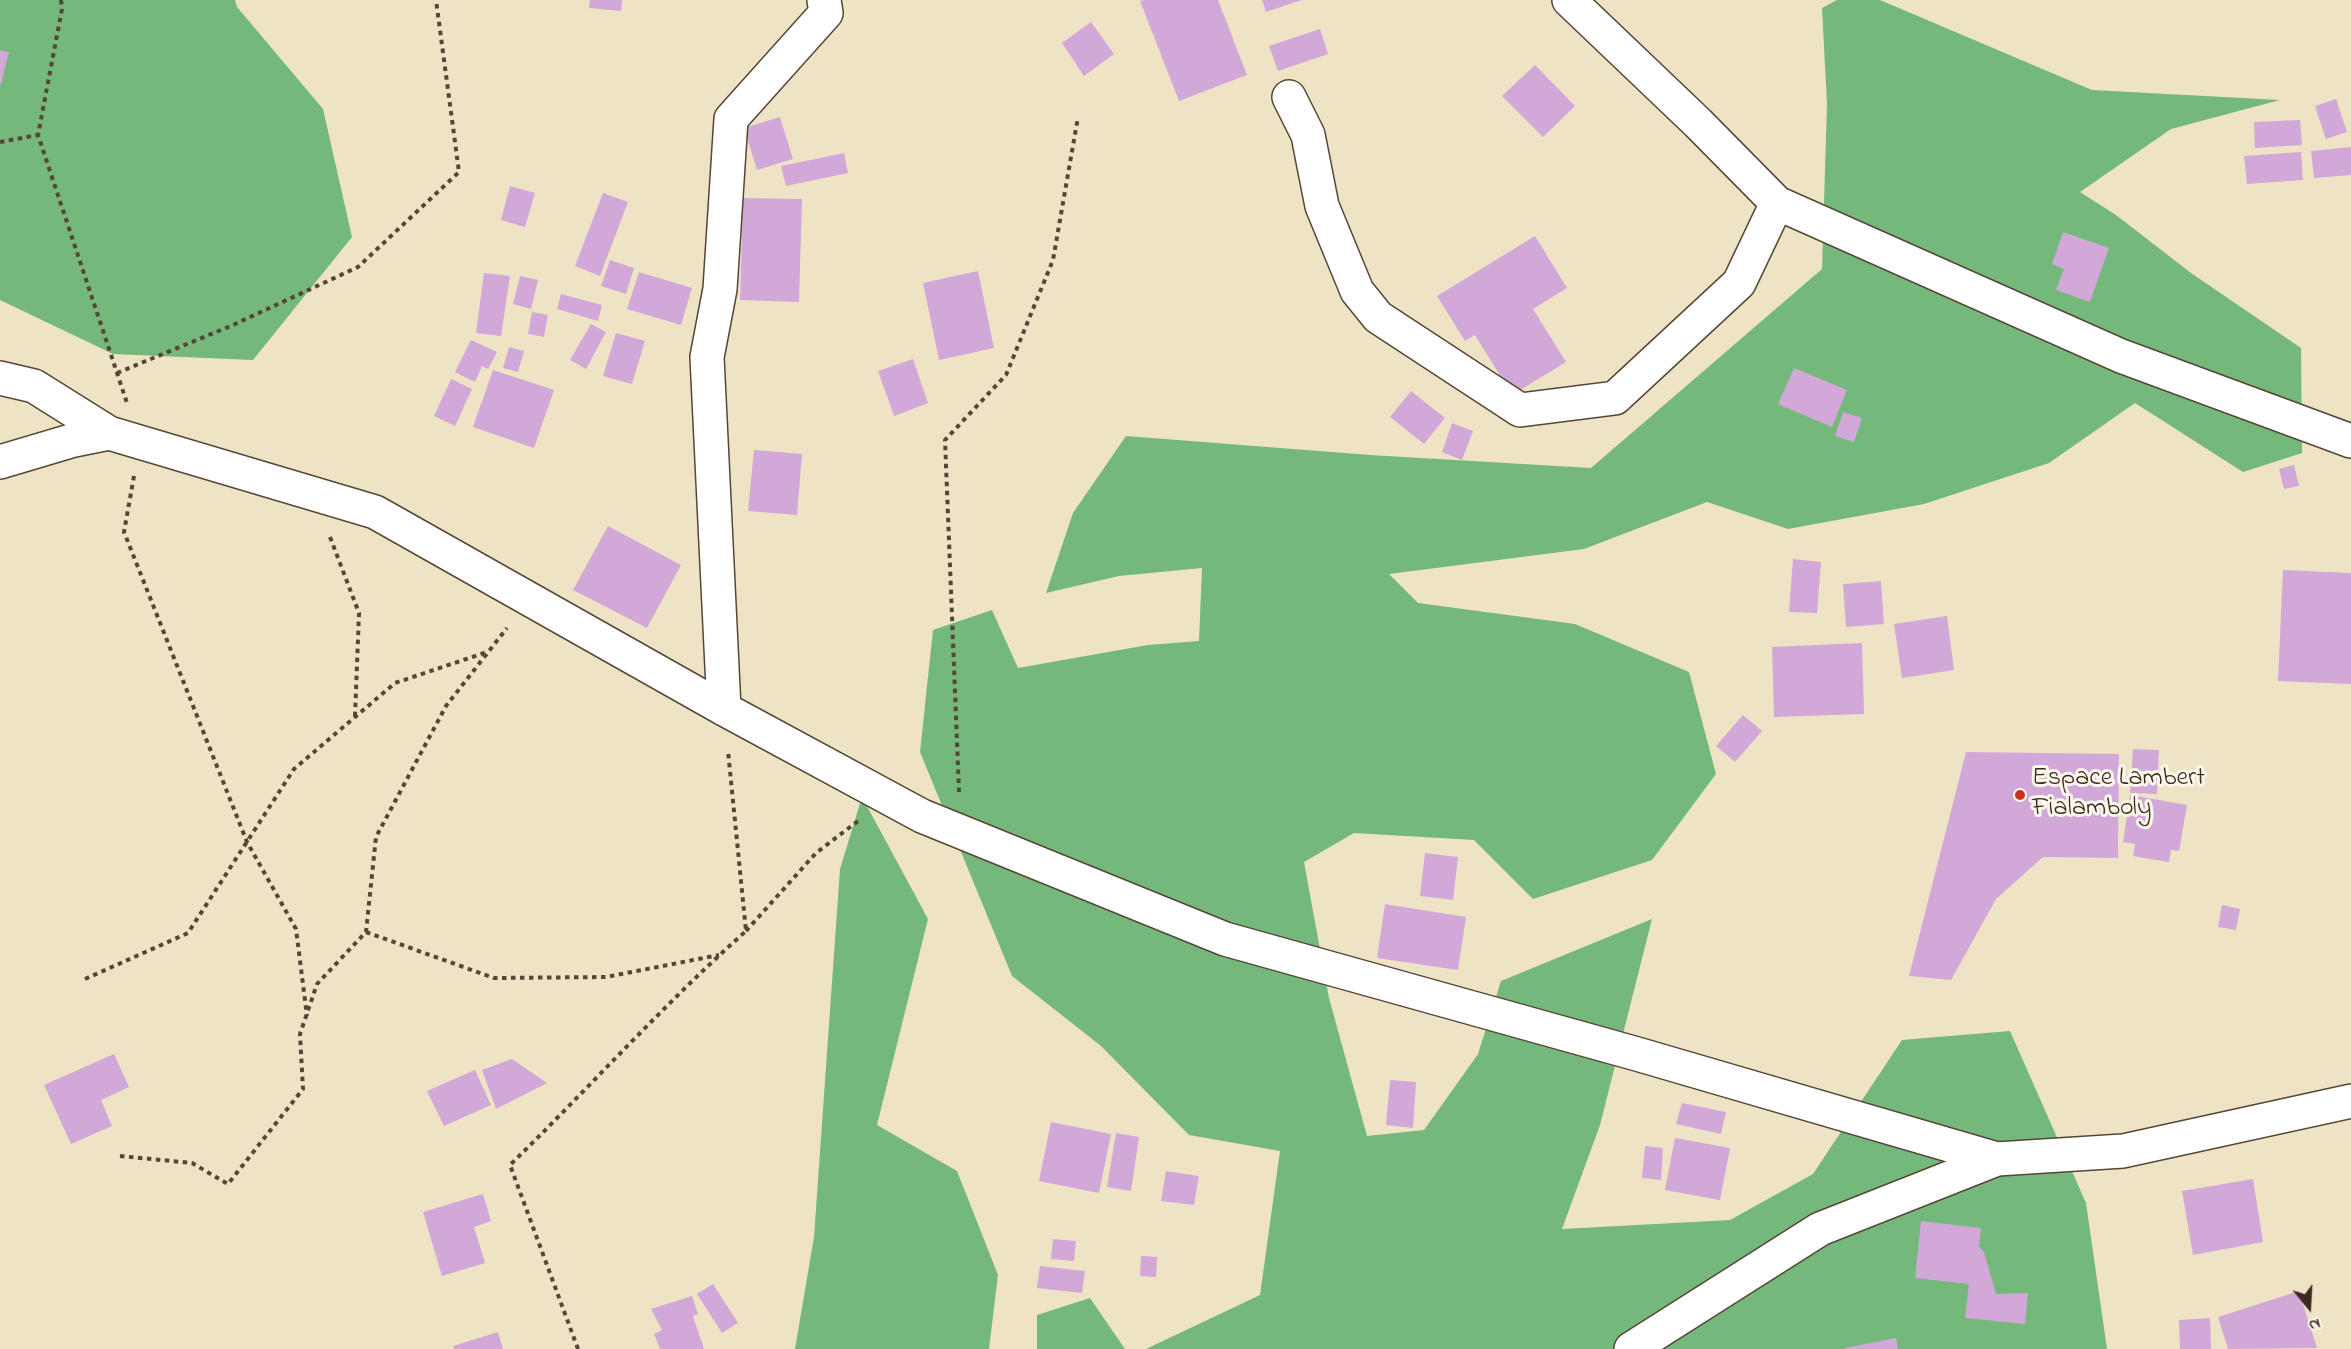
<!DOCTYPE html>
<style>
body{margin:0}
#map{position:relative;width:2351px;height:1349px;overflow:hidden;background:#eee4c5;font-family:"Indie Flower",sans-serif}
canvas{display:block}
.north{position:absolute;left:2279px;top:1277px;width:60px;height:60px;-webkit-text-stroke:4px #fbf7ec;paint-order:stroke;rotate:162deg;font-size:16px;font-weight:700;line-height:24px;text-align:center;color:#3b2a1e}
.north::after{content:'';display:block;margin:auto;width:21px;height:27px;background:#3b2a1e;clip-path:polygon(50% 0,100% 100%,50% 72%,0 100%)}
</style>
<div id="map">
<canvas width="2351" height="1349"></canvas>
<div class="north">N</div>
</div>
<script>
const ctx = document.querySelector('canvas').getContext('2d');
ctx.lineJoin = 'round';
function fillPath(path, color) {
  ctx.fillStyle = color;
  ctx.fill(path, 'evenodd');
}
function strokePath(path, color, width, dash) {
  ctx.strokeStyle = color;
  ctx.lineWidth = width;
  ctx.lineCap = dash ? 'butt' : 'round';
  ctx.setLineDash(dash || []);
  ctx.stroke(path);
}
function drawText(font, color, halo, rows, align = 'center') {
  ctx.font = font + ' "Indie Flower",sans-serif';
  ctx.lineWidth = 6;
  ctx.setLineDash([]);
  ctx.textBaseline = 'middle';
  ctx.strokeStyle = halo;
  ctx.fillStyle = color;
  for (const [text, x, y, turn = 0] of rows) {
    ctx.save();
    ctx.translate(x, y);
    ctx.rotate((+turn || 0) * Math.PI / 180);
    ctx.textAlign = isNaN(turn) ? turn : align;
    if (halo) ctx.strokeText(text, 0, 0);
    ctx.fillText(text, 0, 0);
    ctx.restore();
  }
}
fillPath(new Path2D(`
 M0,0H235L237,7L323,109L352,237L253,360L113,354L0,300Z
 M1837,0H1880L2092,90L2280,100L2171,129L2080,192L2116,215L2191,273L2301,348L2302,453L2243,472L2135,403L2049,463L1924,504L1788,529L1707,502L1584,549L1389,574L1418,603L1575,624L1689,672L1716,774L1652,860L1533,899L1474,840L1354,833L1304,862L1329,998L1367,1136L1424,1130L1478,1054L1501,981L1652,919L1600,1125L1562,1229L1730,1220L1813,1174L1902,1040L2010,1031L2086,1203L2107,1349H1146L1260,1295L1280,1151L1189,1135L1101,1046L1012,976L920,752L933,630L992,610L1018,668L1148,645L1199,641L1202,568L1119,576L1046,593L1073,513L1126,436L1370,455L1591,468L1822,269L1827,104L1822,8Z
 M862,797L928,919L877,1125L957,1171L998,1275L989,1349H795L814,1237L840,869Z
 M1090,1298L1125,1349H1037V1315Z`), '#74b87c');
fillPath(new Path2D(`
 M590,0H622L621,11L589,8Z
 M1144,0H1218L1247,75L1179,101L1140,1Z
 M1262,0H1302L1266,12Z
 M1091,22L1114,54L1084,76L1062,43Z
 M1320,29L1328,54L1278,71L1269,46Z
 M0,50L9,52L1,84H0Z
 M1535,65L1575,106L1543,137L1502,96Z
 M2336,99L2347,132L2326,139L2315,106Z
 M780,117L793,159L757,170L744,128Z
 M2300,120L2302,145L2255,148L2254,122Z
 M2351,147V175L2314,178L2311,151Z
 M2301,152L2303,180L2247,184L2244,156Z
 M844,153L848,173L786,186L781,166Z
 M510,186L535,193L525,227L501,220Z
 M603,193L628,202L600,276L575,266Z
 M743,198L802,199L799,302L740,300Z
 M2063,232L2109,248L2090,302L2056,290L2064,269L2052,264Z
 M1535,236L1567,288L1533,309L1566,362L1512,395L1475,335L1465,341L1437,296Z
 M610,260L634,268L626,294L601,286Z
 M978,271L994,348L939,360L923,283Z
 M639,272L692,288L681,325L627,309Z
 M484,273L510,276L501,336L476,333Z
 M520,276L538,280L531,309L513,304Z
 M561,294L602,305L598,321L557,309Z
 M532,312L548,315L544,337L528,334Z
 M591,324L606,332L586,369L570,360Z
 M616,333L645,341L632,384L603,376Z
 M471,340L497,352L488,369L482,366L475,382L455,372Z
 M509,347L524,351L518,372L503,368Z
 M913,359L928,403L894,416L878,371Z
 M1794,368L1847,390L1832,427L1778,404Z
 M493,370L554,390L534,448L473,427Z
 M451,379L472,389L455,426L434,416Z
 M1411,391L1445,418L1424,444L1390,417Z
 M1843,412L1862,418L1854,442L1835,436Z
 M1452,423L1473,431L1462,460L1442,452Z
 M754,450L802,454L797,515L748,511Z
 M2294,465L2299,486L2284,489L2279,469Z
 M608,526L681,565L647,628L573,590Z
 M1793,559L1821,562L1817,613L1789,612Z
 M2283,570L2351,573V684L2278,681Z
 M1881,581L1884,624L1846,627L1843,584Z
 M1947,616L1954,670L1902,678L1894,624Z
 M1862,643L1864,714L1774,717L1772,647Z
 M1743,715L1762,731L1735,762L1716,746Z
 M2133,749L2159,750L2157,794L2130,793Z
 M1966,752L2119,754L2118,858L2043,857L1996,899L1951,980L1909,976Z
 M2130,795L2187,805L2179,851L2171,850L2169,862L2133,856L2135,844L2123,842Z
 M1425,853L1458,857L1453,900L1420,896Z
 M1385,904L1466,917L1458,970L1377,958Z
 M2222,905L2240,909L2236,930L2218,927Z
 M114,1054L129,1087L101,1100L112,1126L71,1144L44,1085Z
 M512,1059L547,1083L496,1109L482,1070Z
 M475,1070L491,1105L444,1126L427,1091Z
 M1390,1080L1416,1082L1413,1128L1386,1125Z
 M1682,1103L1726,1112L1721,1134L1676,1124Z
 M1051,1122L1111,1134L1099,1193L1039,1181Z
 M1116,1133L1139,1137L1131,1191L1107,1187Z
 M1675,1138L1730,1148L1720,1200L1665,1190Z
 M1645,1146L1663,1148L1661,1180L1642,1178Z
 M1166,1171L1199,1176L1194,1205L1161,1201Z
 M2253,1179L2263,1242L2193,1255L2182,1191Z
 M483,1194L491,1221L474,1227L485,1263L442,1276L423,1212Z
 M1921,1221L1981,1228L1979,1246L1984,1252L1996,1294L2028,1293L2025,1324L1965,1318L1969,1284L1915,1278Z
 M1053,1239L1076,1241L1074,1261L1051,1259Z
 M1141,1256L1157,1257L1156,1277L1140,1276Z
 M1040,1266L1085,1271L1082,1293L1037,1288Z
 M713,1284L738,1323L722,1333L697,1294Z
 M2299,1291L2317,1348L2228,1349L2218,1317Z
 M692,1296L698,1314L693,1316L704,1349H660L654,1334L662,1330L651,1309Z
 M2210,1318L2211,1349H2180L2179,1320Z
 M498,1332L503,1349H454L453,1346Z
 M1896,1338L1898,1349H1845V1348Z`), '#d2a8d9');
const minor = new Path2D(`
 M1569,0L1698,123L1777,203L2121,356L2351,441
 M1289,97L1308,135L1322,206L1357,291L1378,317L1520,410L1615,398L1739,283L1777,203
 M0,378L34,386L109,433L375,512L724,709L922,816L1225,939L1637,1054L1997,1159
 M0,462L74,440L109,433
 M724,709L707,357L720,289L731,119L826,13L824,0`);
const tertiary = new Path2D(`
 M1631,1349L1820,1229L1997,1159L2123,1151L2351,1101`);
strokePath(minor, '#564637', 36);
strokePath(tertiary, '#564637', 36);
strokePath(new Path2D(`
 M61,0L62,9L38,135L127,403
 M0,142L38,135
 M117,373L233,325L358,267L459,172L436,0
 M134,476L124,532L247,842L296,929L307,1016
 M330,537L359,613L355,716
 M959,792L945,440L1006,375L1053,260L1078,117
 M746,931L816,853L858,821
 M366,932L494,978L606,977L719,955
 M85,979L188,933L294,769L395,683L487,652
 M120,1156L192,1163L228,1184L303,1089L300,1034L317,984L366,932L376,837L446,706L507,628
 M578,1349L510,1165C589,1088 663,1005 746,931L728,751`), '#564637', 4, [4.5, 4.5]);
strokePath(minor, '#fff', 33);
strokePath(tertiary, '#fff', 33);
for (const [x, y, r, color] of [
 [2020,795,6,"#c8321e"]
]) {
  const dot = new Path2D();
  dot.arc(x, y, r, 0, 2 * Math.PI);
  ctx.fillStyle = color;
  ctx.fill(dot);
  strokePath(dot, '#fbf7ec', 2);
}
drawText('26px', '#3b2a1e', '#fbf7ec', [
 ["Espace Lambert",2032,780],
 ["Fialamboly",2032,810]
], 'left');
</script>
